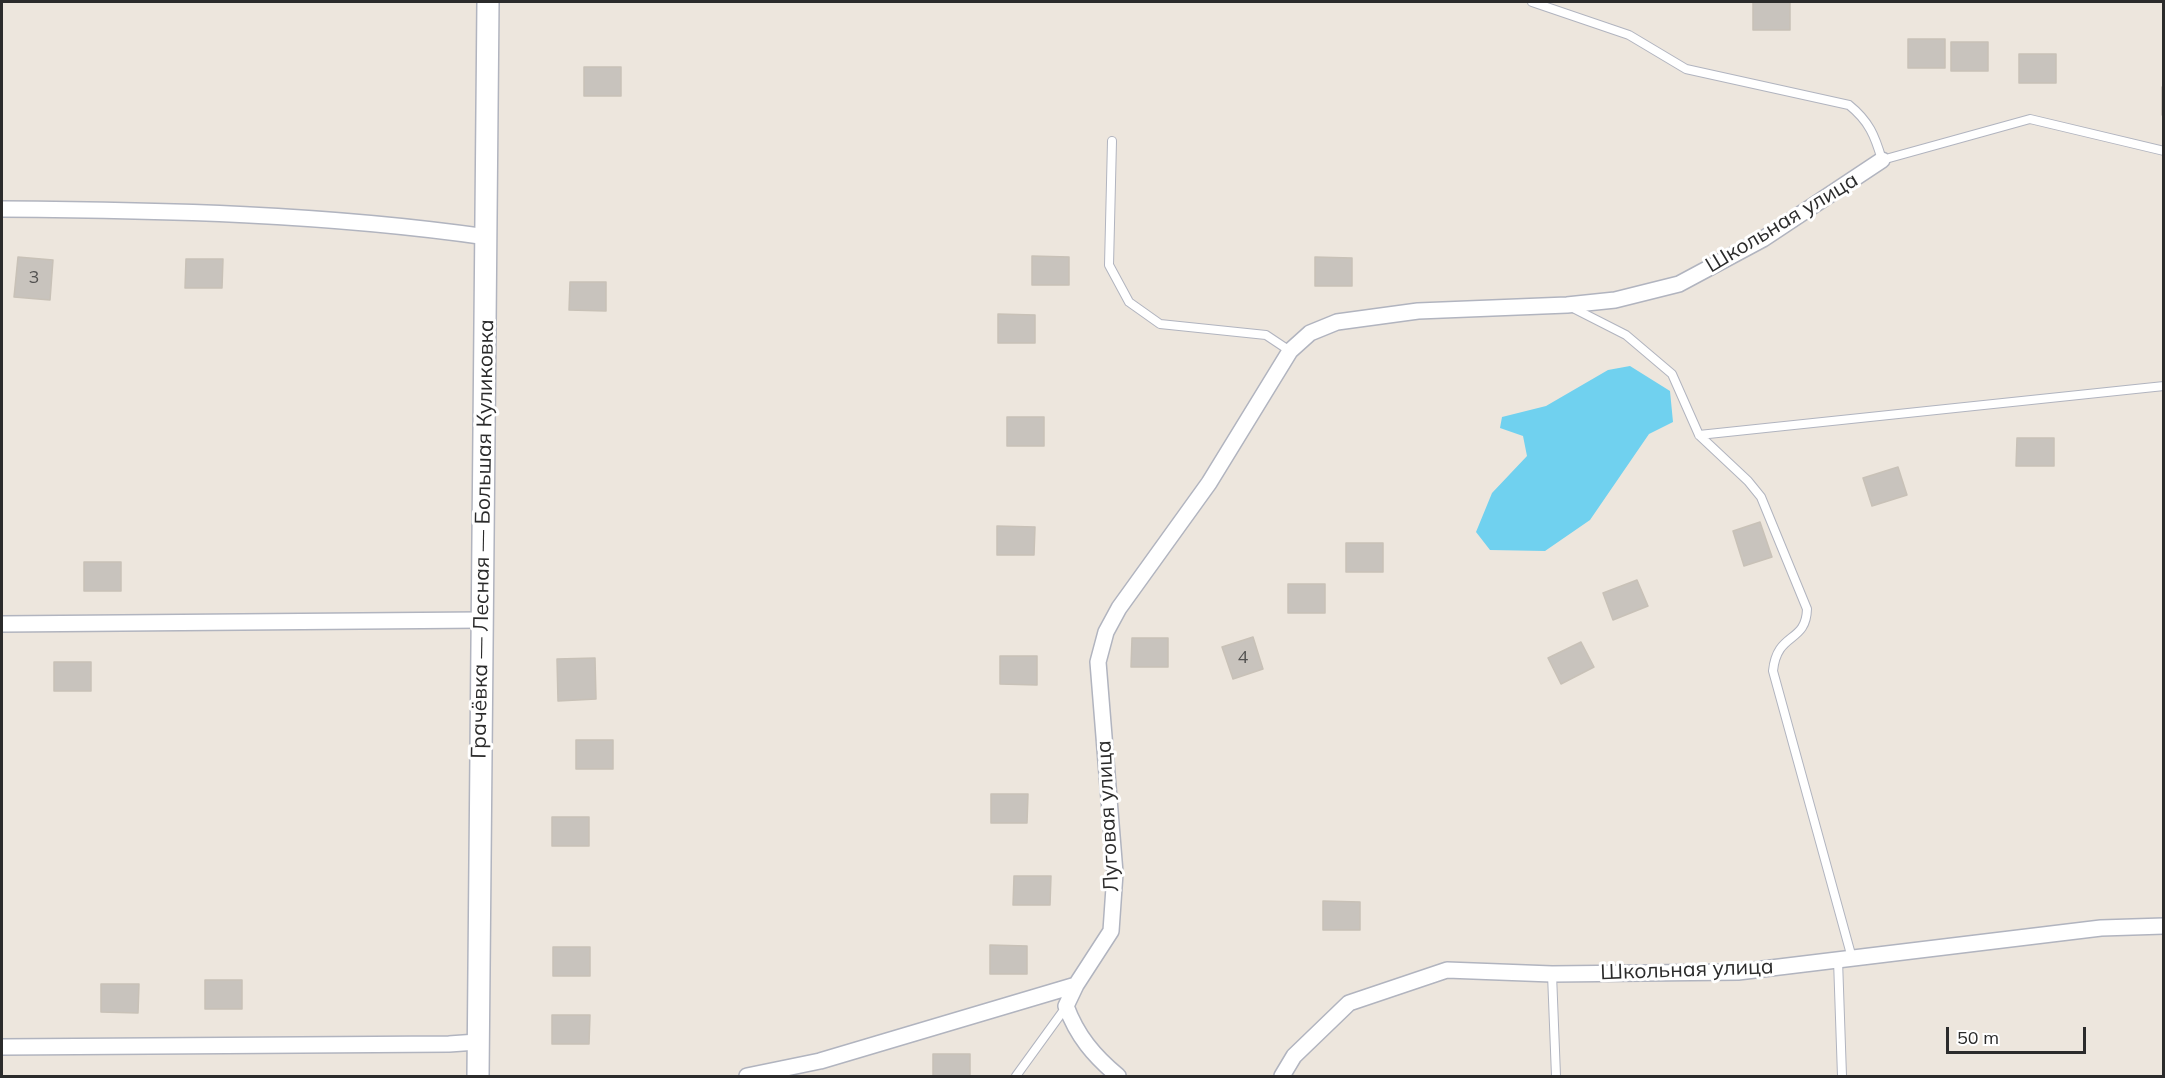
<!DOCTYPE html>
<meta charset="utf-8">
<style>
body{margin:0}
#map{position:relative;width:2165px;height:1078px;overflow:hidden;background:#ede6dd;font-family:Mulish,sans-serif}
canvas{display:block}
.frame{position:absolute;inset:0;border:3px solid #2b2b2b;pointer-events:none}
.scale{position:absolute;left:1946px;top:1027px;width:140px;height:27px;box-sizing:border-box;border:3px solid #2b2b2b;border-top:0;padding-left:8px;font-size:18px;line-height:21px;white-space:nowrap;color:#2b2b2b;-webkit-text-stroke:4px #fff;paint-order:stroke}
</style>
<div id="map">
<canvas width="2165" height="1078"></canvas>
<div class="frame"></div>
<div class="scale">50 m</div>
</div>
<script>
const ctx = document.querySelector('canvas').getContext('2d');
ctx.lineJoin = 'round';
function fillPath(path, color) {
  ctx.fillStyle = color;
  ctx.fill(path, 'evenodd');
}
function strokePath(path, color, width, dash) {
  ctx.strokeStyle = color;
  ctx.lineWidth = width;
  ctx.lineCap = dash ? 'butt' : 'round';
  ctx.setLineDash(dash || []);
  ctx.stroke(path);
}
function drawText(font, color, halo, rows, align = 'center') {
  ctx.font = font + ' Mulish,sans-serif';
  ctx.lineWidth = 6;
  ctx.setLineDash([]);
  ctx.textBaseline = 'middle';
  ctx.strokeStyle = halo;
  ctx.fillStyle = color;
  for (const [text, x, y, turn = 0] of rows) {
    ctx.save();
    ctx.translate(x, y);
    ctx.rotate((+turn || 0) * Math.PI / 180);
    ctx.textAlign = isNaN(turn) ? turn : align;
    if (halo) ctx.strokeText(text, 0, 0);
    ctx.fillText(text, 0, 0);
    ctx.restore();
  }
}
fillPath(new Path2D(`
 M1630,366L1670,391L1673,422L1649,434L1590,520L1545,551L1490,550L1476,532L1492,493L1527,456L1523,436L1500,428L1502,417L1546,406L1608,370Z`), '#70d1ef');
const building = new Path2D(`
 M1753,2H1790V30H1753Z
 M1908,39H1945V68H1908Z
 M1951,42H1988V71H1951Z
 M2019,54H2056V83H2019Z
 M584,67H621V96H584Z
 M2162,87H2164V115H2162Z
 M1032,256L1069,257V285H1032Z
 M18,257L53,260L50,300L14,297Z
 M1315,257L1352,258V286H1315Z
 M186,259H223L222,288H185Z
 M570,282H606V311L569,310Z
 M998,314L1035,315V343H998Z
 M1007,417H1044V446H1007Z
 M2017,438H2054V466H2016Z
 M1898,467L1907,495L1872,506L1863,478Z
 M1760,522L1772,557L1744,566L1733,531Z
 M997,526L1035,527L1034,555H997Z
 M1346,543H1383V572H1346Z
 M84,562H121V591H84Z
 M1637,580L1648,606L1613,620L1603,593Z
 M1288,584H1325V613H1288Z
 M1253,637L1263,669L1233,679L1222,647Z
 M1132,638H1168V667H1131Z
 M1581,642L1594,667L1561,684L1548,658Z
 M1000,656H1037V685L1000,684Z
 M595,658L596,699L558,701L557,659Z
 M54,662H91V691H54Z
 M576,740H613V769H576Z
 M991,794H1028L1027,823H991Z
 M552,817H589V846H552Z
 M1014,876H1051L1050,905H1013Z
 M1323,901L1360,902V930H1323Z
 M990,945L1027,946V974H990Z
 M553,947H590V976H553Z
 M205,980H242V1009H205Z
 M101,984H139L138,1013L101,1012Z
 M552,1015H590L589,1044H552Z
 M933,1054H970V1076H933Z`);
fillPath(building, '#c8c3bd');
strokePath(building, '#c8c1b7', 1.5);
const lane = new Path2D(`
 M1532,2L1629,35L1686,69L1849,105C1869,121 1875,136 1882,160L2030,119L2164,151
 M1112,141L1109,265L1129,302L1160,324L1266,335L1290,351
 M1571,307L1626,335L1672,374L1699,435L1748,481L1761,497L1807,609C1806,644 1777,631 1773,671L1852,958
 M1699,435L2164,386
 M1838,960L1842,1076
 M1552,974L1556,1076
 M1016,1076L1066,1007`);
const street = new Path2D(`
 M2,209C164,210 326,214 487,237
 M2,624L481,620
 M2,1047L449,1044L477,1042
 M747,1076L820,1061L1076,985
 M1118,1076C1094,1056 1077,1036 1066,1006L1076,985L1111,931L1115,873L1098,662L1106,632L1119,608L1209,483L1290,351L1310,333L1337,322L1418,311L1567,305L1615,300L1679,284L1763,239L1882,160
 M1282,1076L1294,1056L1349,1003L1447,970L1552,974L1738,972L2101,928L2164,926`);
const secondary = new Path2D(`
 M478,1076L488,2`);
strokePath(lane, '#b1b4bf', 10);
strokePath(street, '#b1b4bf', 18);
strokePath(secondary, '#b1b4bf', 24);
strokePath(lane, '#fff', 8);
strokePath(street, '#fff', 15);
strokePath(secondary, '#fff', 21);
drawText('18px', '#525150', null, [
 ["3",34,278],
 ["4",1243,658]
]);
drawText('21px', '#2b2b2b', '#fff', [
 ["Школьная улица",1782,223,-31],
 ["Грачёвка — Лесная — Большая Куликовка",483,539,-89],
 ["Луговая улица",1108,816,-93],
 ["Школьная улица",1687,970,-2]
]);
</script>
